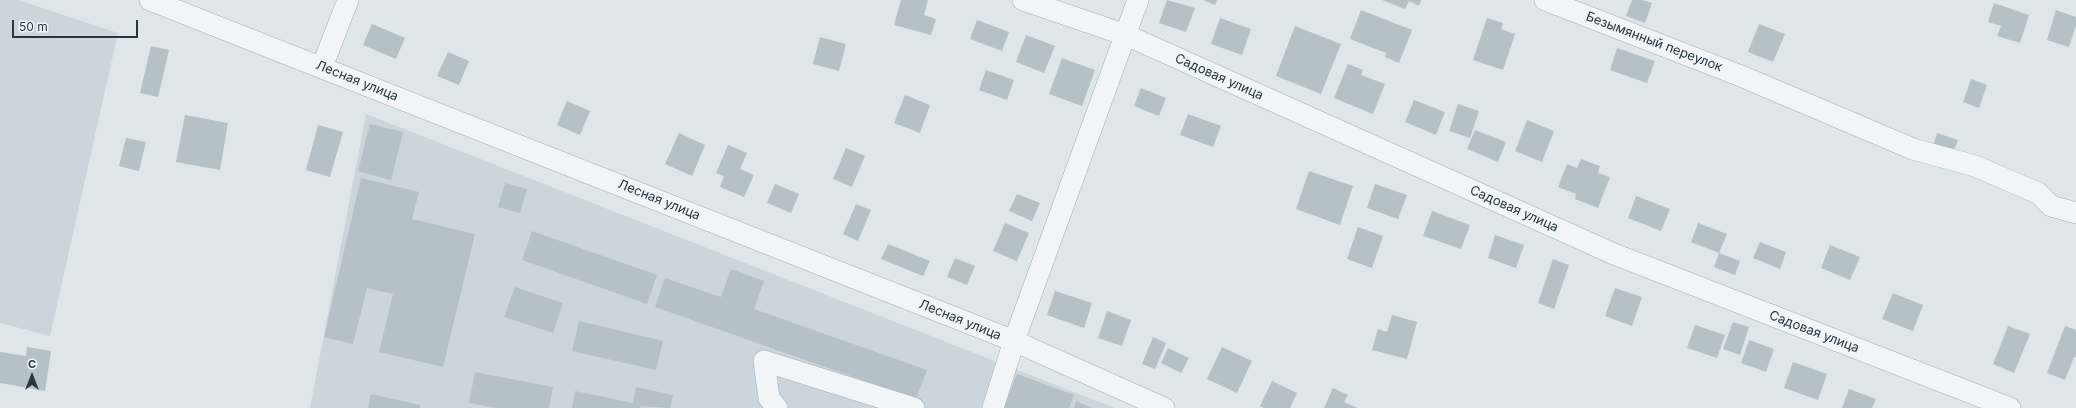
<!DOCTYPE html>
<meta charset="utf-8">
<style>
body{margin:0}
#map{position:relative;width:2076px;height:408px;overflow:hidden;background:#dee6e9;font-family:Inter,sans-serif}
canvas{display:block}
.north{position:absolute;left:12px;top:356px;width:40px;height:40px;-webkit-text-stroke:3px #eef4f7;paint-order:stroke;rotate:0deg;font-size:11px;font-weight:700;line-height:16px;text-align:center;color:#263742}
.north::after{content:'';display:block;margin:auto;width:14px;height:18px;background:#263742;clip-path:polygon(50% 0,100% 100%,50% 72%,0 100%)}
.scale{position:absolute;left:12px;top:20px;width:126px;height:18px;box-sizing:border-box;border:2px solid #263742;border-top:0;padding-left:5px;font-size:12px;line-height:14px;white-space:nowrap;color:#263742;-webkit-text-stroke:3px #eef4f7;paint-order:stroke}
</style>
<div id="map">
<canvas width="2076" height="408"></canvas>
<div class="north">С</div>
<div class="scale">50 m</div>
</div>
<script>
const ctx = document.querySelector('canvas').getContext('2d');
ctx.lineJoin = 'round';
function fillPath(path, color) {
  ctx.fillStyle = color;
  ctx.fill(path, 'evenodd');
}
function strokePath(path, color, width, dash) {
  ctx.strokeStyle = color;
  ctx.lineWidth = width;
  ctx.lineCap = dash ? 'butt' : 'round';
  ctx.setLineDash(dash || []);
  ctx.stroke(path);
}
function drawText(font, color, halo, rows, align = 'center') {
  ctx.font = font + ' Inter,sans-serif';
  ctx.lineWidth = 4;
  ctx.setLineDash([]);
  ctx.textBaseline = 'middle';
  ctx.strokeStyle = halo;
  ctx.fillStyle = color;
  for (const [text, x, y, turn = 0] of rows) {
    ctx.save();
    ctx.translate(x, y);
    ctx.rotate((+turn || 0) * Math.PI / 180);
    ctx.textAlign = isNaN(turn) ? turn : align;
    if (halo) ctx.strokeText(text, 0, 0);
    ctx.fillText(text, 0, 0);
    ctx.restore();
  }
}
fillPath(new Path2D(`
 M0,0H18L118,33L50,336L0,323Z
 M366,114L1076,393L1115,408H310Z`), '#ccd5dc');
fillPath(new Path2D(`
 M901,0H928L924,15L936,19L931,35L894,25Z
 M1167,0L1195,8L1186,32L1159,23Z
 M1203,0H1217L1215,5Z
 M1382,0H1421L1419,6L1409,1L1405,9Z
 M1632,0H1642L1652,3L1645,23L1626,16Z
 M1994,3L2029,15L2020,43L1997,36L2001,26L1988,22Z
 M1361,10L1412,30L1399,63L1385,57L1386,53L1350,39Z
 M2056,10L2076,17V25L2069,47L2047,40Z
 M1220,18L1251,29L1242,55L1211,44Z
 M1487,18L1503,23L1501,29L1515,34L1503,70L1473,60Z
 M977,20L1009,32L1002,51L970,39Z
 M372,24L405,38L396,59L363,45Z
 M1759,24L1785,34L1773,62L1748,52Z
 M1295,26L1341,44L1321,94L1276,76Z
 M1026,35L1055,46L1044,73L1016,62Z
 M820,37L846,44L839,71L813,64Z
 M151,46L169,50L158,97L140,93Z
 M1617,48L1655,61L1647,83L1610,70Z
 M448,52L469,61L459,85L437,76Z
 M1062,58L1095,70L1082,106L1049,94Z
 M1348,64L1363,70L1361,75L1385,84L1373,114L1334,98Z
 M986,70L1014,80L1007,100L979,90Z
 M1971,79L1987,85L1979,108L1963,102Z
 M1141,88L1166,98L1159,116L1134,106Z
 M905,95L930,105L920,133L894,123Z
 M1414,100L1445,112L1436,135L1405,122Z
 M567,101L590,111L580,135L557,125Z
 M1458,104L1479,111L1470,138L1449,131Z
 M1188,114L1221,126L1213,147L1180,135Z
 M185,115L228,123L220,170L176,162Z
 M1527,120L1554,131L1542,162L1515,151Z
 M370,124L403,132L391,180L358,171Z
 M318,125L343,132L330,177L306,170Z
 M1475,130L1506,142L1498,162L1467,149Z
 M679,133L705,145L692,176L665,164Z
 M1937,133L1958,140L1953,154L1933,147Z
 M126,138L146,142L139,171L119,166Z
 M728,145L747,153L740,169L754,175L744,197L720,187L724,176L716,173Z
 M846,148L865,156L852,187L833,179Z
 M1581,159L1600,166L1598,173L1610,177L1598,208L1575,199L1576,194L1558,187L1567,164L1577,168Z
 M1309,171L1353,186L1340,225L1296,209Z
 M361,178L419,192L412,219L475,234L443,367L379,352L393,294L367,288L353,344L324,337Z
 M505,183L527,189L520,213L498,207Z
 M775,184L799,194L791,213L767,203Z
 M1375,184L1407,195L1398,219L1367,208Z
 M1017,194L1040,203L1032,221L1009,211Z
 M1636,196L1670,209L1661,231L1628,218Z
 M856,204L871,210L858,241L843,234Z
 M1432,211L1470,225L1461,249L1423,236Z
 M1005,223L1029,233L1017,261L993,251Z
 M1698,223L1727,234L1719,253L1691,242Z
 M1358,227L1383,236L1372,268L1347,259Z
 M532,231L657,275L647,304L522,260Z
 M1495,235L1524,245L1516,268L1488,258Z
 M1760,242L1786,252L1780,269L1753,258Z
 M888,244L930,261L923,276L881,259Z
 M1830,245L1860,257L1850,280L1821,268Z
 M1719,253L1740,261L1735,275L1714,267Z
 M955,258L975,266L967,285L947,277Z
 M1553,259L1569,265L1554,309L1538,303Z
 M731,269L764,281L754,309L927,370L916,399L655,307L665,278L721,297Z
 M515,287L563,303L553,333L504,317Z
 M1615,288L1642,297L1632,326L1605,316Z
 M1055,291L1092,303L1084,328L1047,315Z
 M1893,293L1923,305L1913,331L1882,319Z
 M1107,311L1131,320L1122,346L1098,338Z
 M1392,315L1417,322L1407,359L1372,350L1378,329L1387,332Z
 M579,321L663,341L656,370L572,351Z
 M1733,322L1749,327L1740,355L1723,349Z
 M1695,325L1725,335L1717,358L1687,348Z
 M2008,326L2030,334L2014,373L1993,364Z
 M2065,326L2076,330V357H2074L2065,380L2047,373Z
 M1153,337L1166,343L1155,369L1142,364Z
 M1749,340L1774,349L1766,372L1741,363Z
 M27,347L51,351L45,391L0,383V352L26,356Z
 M1222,347L1252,361L1237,393L1207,379Z
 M1168,348L1189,358L1181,373L1161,363Z
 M1793,362L1827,374L1818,400L1784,388Z
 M475,372L553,387L549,408H497L469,403Z
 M1017,374L1074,395L1069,408H1004Z
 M1272,381L1297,393L1290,408H1264L1260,406Z
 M636,387L673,395L670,408L640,406V408H572L575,391L633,403Z
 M1333,388L1348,395L1344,402L1358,408H1324Z
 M1849,389L1876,399L1872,408H1842Z
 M371,394L420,405V408H368Z
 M1076,401L1092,408H1074Z`), '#b5c0c7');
const minor = new Path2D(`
 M150,0L1014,341L1164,408
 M1023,0L1126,35L1614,254L2010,408
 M1545,0L1741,76L1913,149L1975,166L2038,193L2051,206L2076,213
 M322,67L348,0
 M777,408L769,398L764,361L914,408
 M993,408L1014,341L1138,0`);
strokePath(minor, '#a3aeb4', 22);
strokePath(minor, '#f1f5f7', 21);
drawText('13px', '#263742', '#eef4f7', [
 ["Безымянный переулок",1654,42,21],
 ["Садовая улица",1219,77,24],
 ["Лесная улица",357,81,22],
 ["Лесная улица",659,200,22],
 ["Садовая улица",1514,209,24],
 ["Лесная улица",960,320,22],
 ["Садовая улица",1814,332,21]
]);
</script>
